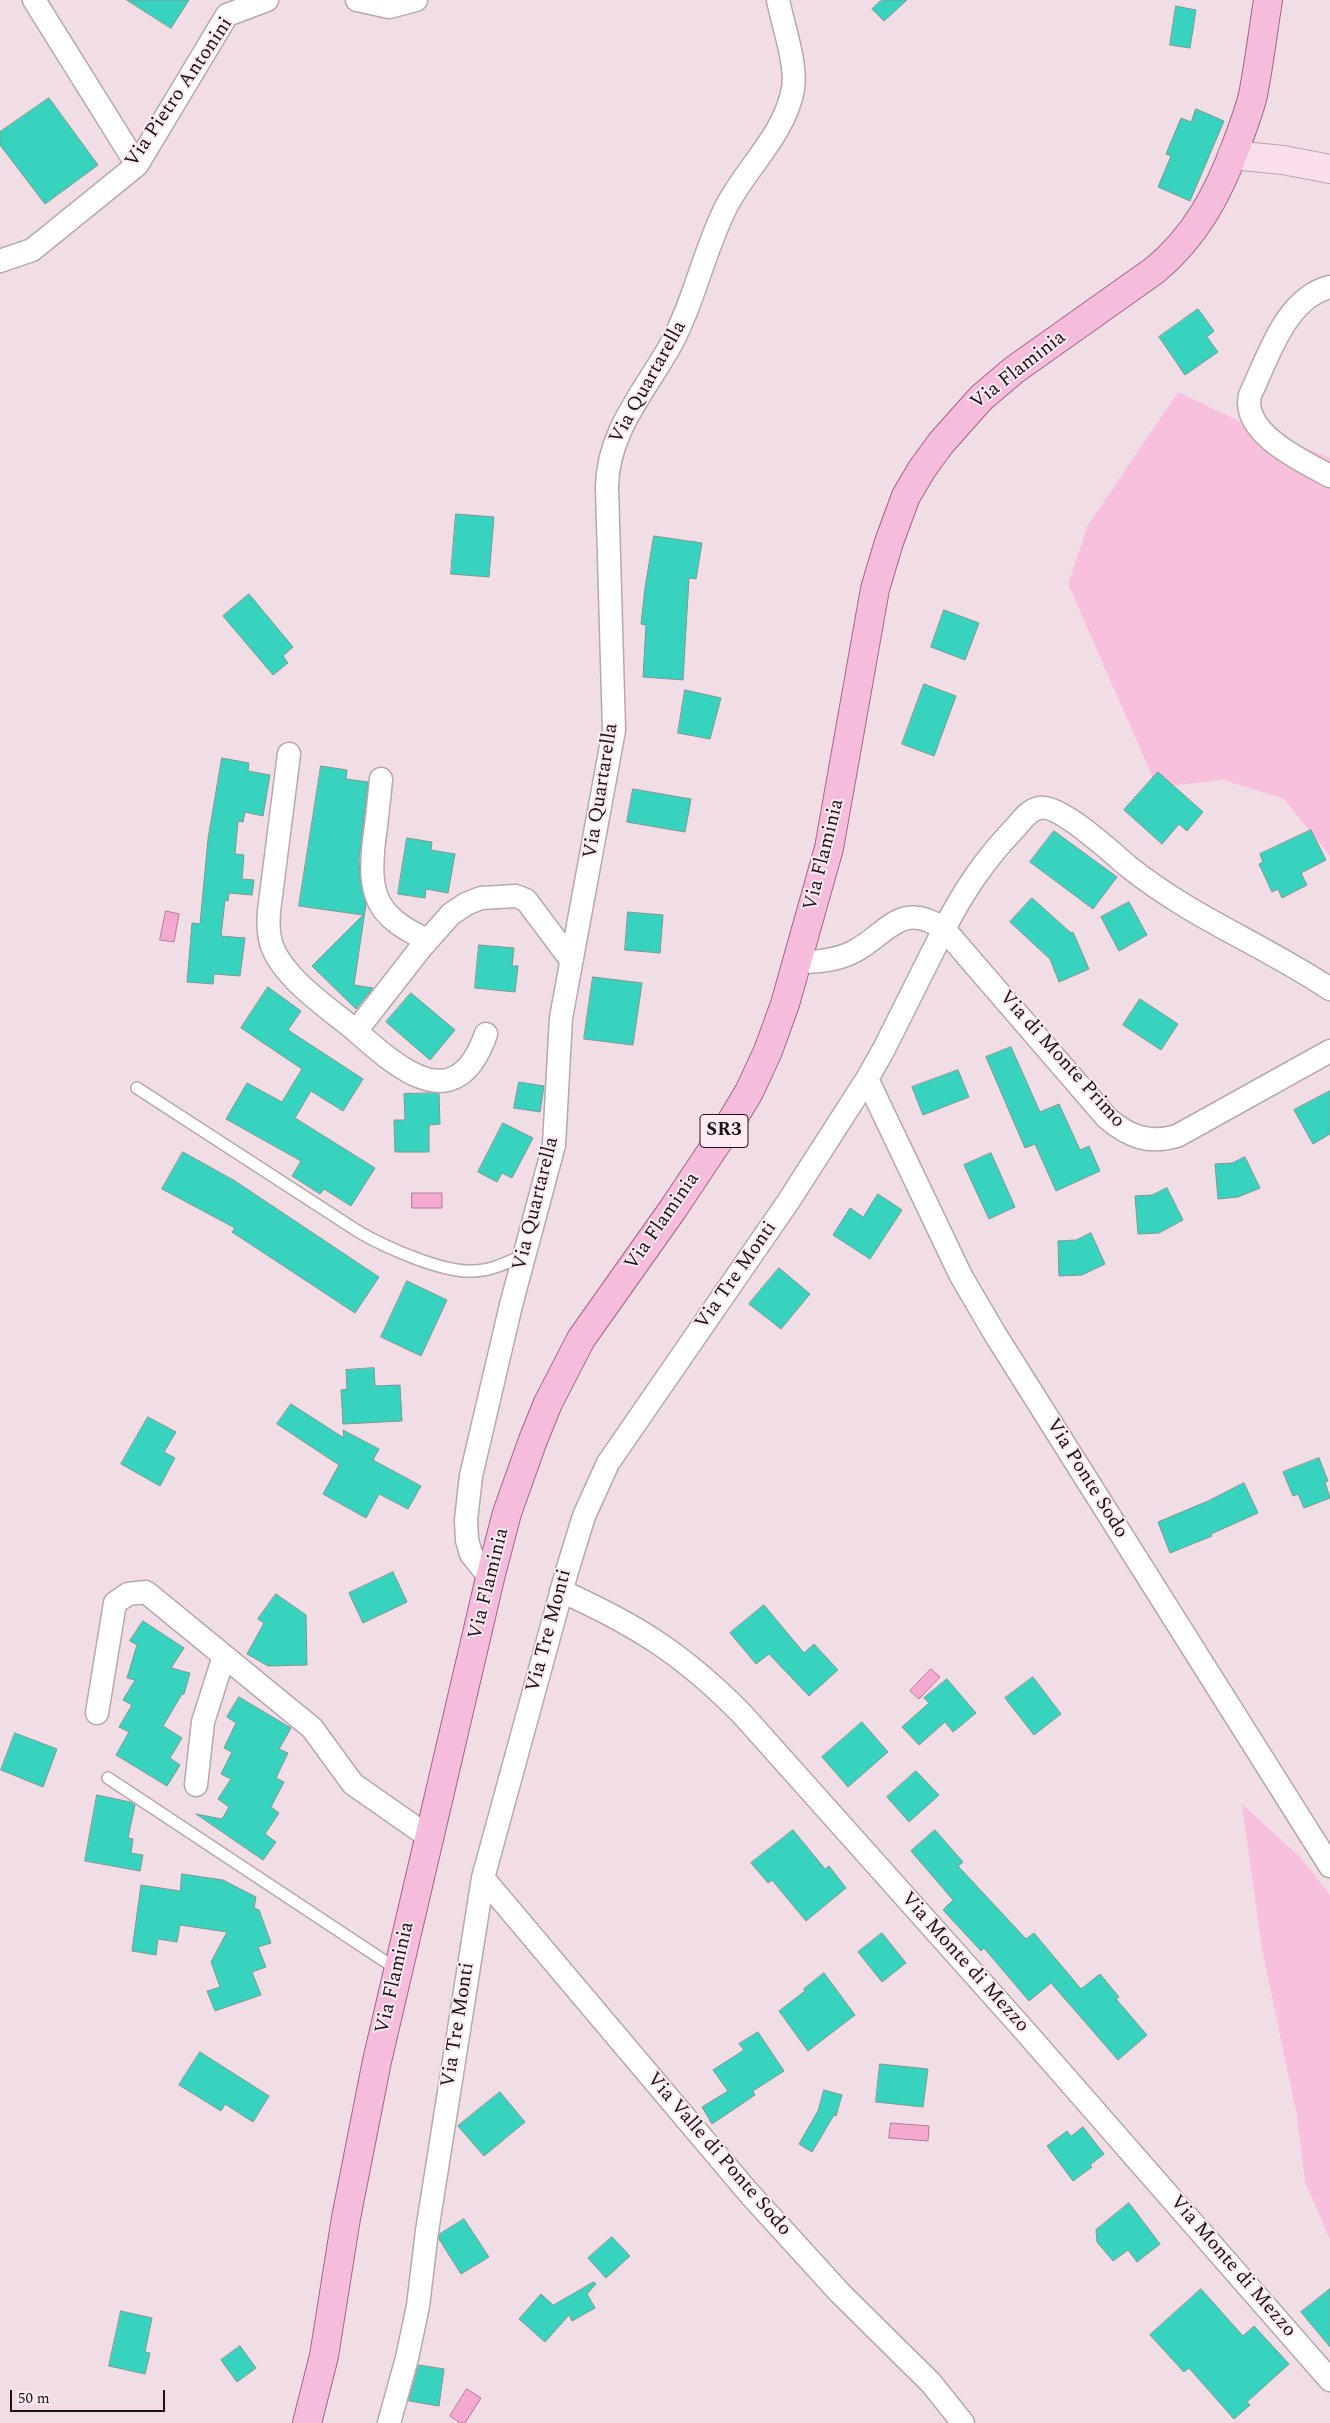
<!DOCTYPE html>
<style>
body{margin:0}
#map{position:relative;width:1330px;height:2423px;overflow:hidden;background:#f0dde6;font-family:Spectral,serif}
canvas{display:block}
.scale{position:absolute;left:10px;top:2390px;width:155px;height:22px;box-sizing:border-box;border:2px solid #191216;border-top:0;padding-left:6px;font-size:15px;line-height:18px;white-space:nowrap;color:#191216;-webkit-text-stroke:4px #fdeaf3;paint-order:stroke}
</style>
<div id="map">
<canvas width="1330" height="2423"></canvas>
<div class="scale">50 m</div>
</div>
<script>
const ctx = document.querySelector('canvas').getContext('2d');
ctx.lineJoin = 'round';
function fillPath(path, color) {
  ctx.fillStyle = color;
  ctx.fill(path, 'evenodd');
}
function strokePath(path, color, width, dash) {
  ctx.strokeStyle = color;
  ctx.lineWidth = width;
  ctx.lineCap = dash ? 'butt' : 'round';
  ctx.setLineDash(dash || []);
  ctx.stroke(path);
}
function drawText(font, color, halo, rows, align = 'center') {
  ctx.font = font + ' Spectral,serif';
  ctx.lineWidth = 4;
  ctx.setLineDash([]);
  ctx.textBaseline = 'middle';
  ctx.strokeStyle = halo;
  ctx.fillStyle = color;
  for (const [text, x, y, turn = 0] of rows) {
    ctx.save();
    ctx.translate(x, y);
    ctx.rotate((+turn || 0) * Math.PI / 180);
    ctx.textAlign = isNaN(turn) ? turn : align;
    if (halo) ctx.strokeText(text, 0, 0);
    ctx.fillText(text, 0, 0);
    ctx.restore();
  }
}
fillPath(new Path2D(`
 M1178,392L1243,423L1330,458V856L1284,799L1224,780L1157,787L1068,584L1088,525Z
 M1242,1804L1300,1857L1330,1895V2239L1305,2182L1297,2116L1262,1949Z`), '#f8c0dd');
const water = new Path2D(`
 M166,911L179,914L174,942L160,940Z
 M412,1193H442V1208H412Z
 M931,1669L940,1677L919,1699L910,1691Z
 M891,2123L929,2126L928,2141L889,2138Z
 M467,2389L481,2398L465,2423H460L450,2416Z`);
fillPath(water, '#f5a9d1');
strokePath(water, '#b37c99', 1);
const building = new Path2D(`
 M127,0H189L171,28Z
 M882,0H907L884,21L872,9Z
 M1176,6L1196,10L1190,48L1170,45Z
 M49,98L98,165L45,204L0,145V132Z
 M1196,109L1224,121L1190,201L1158,187L1171,156L1166,154L1181,118L1191,122Z
 M1198,309L1214,331L1207,337L1218,352L1185,375L1159,337Z
 M456,514L494,517L489,577L451,574Z
 M654,536L702,543L696,579L689,578L683,680L643,677L646,625L641,624L645,588Z
 M249,594L293,647L283,656L288,663L273,675L223,616Z
 M944,610L979,623L965,660L931,647Z
 M924,684L956,696L934,756L902,744Z
 M685,690L721,698L710,739L678,733Z
 M222,758L249,763L248,771L270,775L263,816L245,812L243,822L238,821L235,854L244,855L242,879L254,880L252,895L229,893L228,901L225,900L221,936L245,938L240,976L214,974L213,984L187,982L192,923L200,924L208,839Z
 M321,766L347,770L346,779L368,782L359,860L360,878L366,904L354,985L373,988L356,1009L312,966L363,915L299,906Z
 M1158,772L1203,812L1187,831L1179,824L1162,844L1124,810Z
 M633,789L691,799L685,832L627,822Z
 M1311,830L1326,860L1301,873L1307,885L1282,898L1278,889L1272,892L1259,864L1263,862L1260,854Z
 M1054,831L1117,877L1093,909L1030,862Z
 M407,838L432,842L431,850L455,854L448,893L426,889L425,898L398,894Z
 M1032,898L1071,933L1073,932L1089,969L1059,982L1050,959L1010,922Z
 M1129,902L1147,935L1119,951L1101,917Z
 M628,912L663,915L660,953L625,950Z
 M479,945L514,948L512,966H518L515,992L475,988Z
 M593,977L642,983L633,1045L584,1039Z
 M268,987L301,1011L288,1030L363,1079L343,1111L311,1091L295,1118L375,1168L351,1206L324,1189L320,1194L292,1176L301,1161L226,1119L247,1083L282,1102L302,1069L241,1028Z
 M411,993L455,1030L430,1060L386,1022Z
 M1140,999L1178,1024L1161,1050L1123,1025Z
 M1011,1047L1040,1112L1059,1104L1080,1150L1089,1146L1100,1171L1056,1191L1035,1144L1025,1148L986,1057Z
 M958,1070L969,1097L923,1115L912,1087Z
 M519,1082L544,1086L540,1112L514,1108Z
 M1330,1091V1134L1313,1144L1294,1110Z
 M439,1093L440,1124L429,1125V1152H395L394,1120H405L404,1094Z
 M503,1123L533,1138L512,1178L502,1173L497,1182L478,1172Z
 M183,1152L235,1181L379,1277L355,1313L232,1232L235,1228L162,1189Z
 M991,1153L1015,1207L989,1219L964,1165Z
 M1245,1157L1260,1188L1238,1197L1218,1199L1215,1164L1232,1163Z
 M1167,1188L1183,1220L1159,1233L1138,1234L1135,1196L1152,1195Z
 M878,1194L902,1210L870,1259L833,1235L850,1208L863,1217Z
 M1091,1233L1105,1264L1082,1275L1059,1276L1058,1241L1076,1240Z
 M779,1268L810,1294L781,1329L749,1304Z
 M407,1281L447,1300L421,1356L381,1337Z
 M374,1368L375,1386L400,1385L402,1421L343,1424L341,1390L347,1389L346,1370Z
 M291,1404L344,1438L343,1430L379,1449L373,1460L421,1486L408,1509L379,1494L366,1518L323,1494L339,1465L277,1424Z
 M148,1417L176,1432L164,1452L175,1458L160,1486L121,1464Z
 M1319,1458L1328,1481L1325,1482L1330,1498L1304,1508L1298,1494L1293,1496L1283,1472Z
 M1244,1483L1258,1513L1211,1534L1212,1536L1170,1553L1158,1522L1208,1501Z
 M393,1572L407,1602L363,1623L349,1593Z
 M276,1594L306,1615L307,1665L268,1666L247,1654L264,1623L258,1619Z
 M764,1605L804,1653L814,1644L838,1670L809,1696L769,1654L756,1664L730,1633Z
 M143,1621L184,1648L171,1668L190,1673L184,1694H182L163,1726L182,1738L170,1758L180,1765L167,1786L116,1755L129,1732L119,1727L132,1705L123,1700L135,1680L127,1678L137,1645L130,1641Z
 M1033,1677L1061,1714L1034,1735L1005,1698Z
 M947,1679L976,1713L953,1732L945,1722L919,1745L902,1727L929,1703L924,1698Z
 M239,1697L291,1728L279,1749L288,1753L276,1778L284,1782L271,1807L279,1813L265,1834L276,1842L263,1860L196,1814L222,1819L229,1807L218,1799L231,1779L221,1774L232,1752L224,1748L236,1723L227,1717Z
 M862,1722L888,1752L848,1787L822,1757Z
 M15,1733L57,1749L43,1787L1,1770Z
 M916,1771L939,1795L909,1822L887,1797Z
 M97,1795L130,1802L135,1805L128,1838L133,1839L131,1853L143,1855L140,1871L85,1861Z
 M793,1830L825,1869L829,1866L846,1888L806,1921L772,1880L768,1883L751,1863Z
 M935,1830L963,1862L958,1866L1026,1939L1034,1933L1081,1989L1100,1974L1119,1997L1116,1999L1147,2035L1118,2060L1051,1983L1029,2001L984,1948L981,1951L943,1910L953,1900L911,1851Z
 M182,1874L223,1880L256,1897L254,1908L259,1910L271,1943L258,1947L266,1967L252,1972L261,1995L215,2011L207,1991L220,1987L211,1962L227,1932L180,1925L177,1942L158,1939L156,1955L132,1951L141,1885L180,1891Z
 M882,1933L906,1963L882,1982L858,1952Z
 M824,1973L855,2015L808,2051L779,2011L805,1991L804,1989Z
 M758,2032L784,2071L753,2091L755,2095L712,2124L702,2107L728,2091L713,2070L744,2050L739,2044Z
 M200,2052L269,2096L253,2122L225,2104L221,2111L179,2085Z
 M880,2064L928,2069L923,2107L876,2102Z
 M824,2090L842,2095L836,2116L834,2115L812,2152L799,2144L818,2111Z
 M500,2092L525,2122L484,2156L458,2126Z
 M1083,2127L1104,2154L1090,2165L1092,2167L1073,2181L1047,2146L1067,2131L1071,2136Z
 M1129,2203L1160,2244L1137,2262L1128,2250L1113,2261L1097,2242L1096,2230Z
 M464,2219L489,2257L461,2274L439,2239L440,2234Z
 M612,2237L630,2256L606,2278L588,2258Z
 M594,2282L596,2284L587,2294L595,2308L572,2321L569,2315L545,2342L519,2319L541,2294L553,2305Z
 M1201,2289L1243,2336L1254,2326L1289,2364L1247,2402L1250,2405L1234,2419L1189,2368L1184,2372L1150,2335Z
 M1330,2289V2347L1301,2312Z
 M121,2311L152,2318L145,2352L150,2353L145,2374L109,2366Z
 M240,2346L256,2368L237,2382L221,2360Z
 M419,2365L444,2369L439,2406L409,2401Z`);
fillPath(building, '#37d3bf');
strokePath(building, '#829692', 1);
const service = new Path2D(`
 M137,1088L359,1232C385,1247 443,1273 473,1271C491,1271 508,1262 524,1255
 M108,1778L398,1970`);
const minor = new Path2D(`
 M34,0L137,165
 M357,0L389,7L416,0
 M0,261L32,250L137,165L227,15L267,0
 M1330,287C1285,298 1268,358 1250,395C1241,433 1302,461 1330,476
 M289,754L269,911C268,923 268,934 272,946C284,979 330,1009 356,1031L420,949L451,914L466,904L481,898L516,896L526,900L571,960
 M381,779C379,800 377,820 374,841C368,896 376,916 427,940
 M1330,989C1264,945 1191,917 1129,867C1112,853 1059,803 1039,808C1029,810 1022,820 1016,827C985,859 965,889 944,929L1107,1118C1129,1137 1149,1144 1177,1136L1330,1051
 M356,1031C400,1070 456,1119 486,1034
 M867,1079L961,1276L995,1334L1330,1866
 M490,1578L471,1554L467,1540L466,1520L471,1476L511,1305L554,1145L561,1018L614,730L607,488C607,434 643,393 669,348C694,303 703,253 726,207C746,168 785,134 793,89C797,64 783,25 778,0
 M561,1591C637,1625 684,1655 742,1714L1024,2030L1330,2380
 M97,1713L115,1603L128,1594L146,1592L312,1728L353,1784L429,1837
 M196,1785L203,1722L224,1656
 M483,1878L748,2192L840,2293L931,2383L963,2423
 M389,2423L407,2358L418,2306L427,2231L483,1878L567,1571L584,1516L608,1463L788,1202L867,1079L884,1049L944,929C900,899 887,935 853,952C835,961 816,962 797,962`);
const secondary = new Path2D(`
 M1232,155L1283,160L1330,169`);
const primary = new Path2D(`
 M307,2423L324,2356L346,2218L377,2061L490,1578L507,1513L533,1440L548,1403L581,1339L673,1209L731,1122L749,1092L768,1051L785,1004L829,848L875,589L889,542L906,496L922,469L941,443L981,398L1014,370L1155,270C1195,237 1218,194 1236,146C1242,129 1249,112 1253,95C1259,64 1263,32 1268,0`);
strokePath(service, '#b8a7af', 14);
strokePath(minor, '#b8a7af', 25);
strokePath(secondary, '#b8a7af', 30);
strokePath(primary, '#a46487', 30);
strokePath(service, '#fff', 11);
strokePath(minor, '#fff', 22);
strokePath(secondary, '#fadeed', 28);
strokePath(primary, '#f5bcdc', 28);
for (const [x, y, w] of [
 [724,1131,48]
]) {
  const box = new Path2D();
  box.roundRect(x - w / 2, y - 16.5, w, 33, 4);
  ctx.fillStyle = '#fdeaf3';
  ctx.fill(box);
  strokePath(box, '#191216', 1);
}
drawText('bold 19px', '#191216', null, [
 ["SR3",724,1131]
]);
drawText('20px', '#191216', '#fdeaf3', [
 ["Via Pietro Antonini",180,93,-56],
 ["Via Flaminia",1019,371,-38],
 ["Via Quartarella",649,383,-61],
 ["Via Quartarella",602,791,-81],
 ["Via Flaminia",825,855,-76],
 ["Via di Monte Primo",1061,1060,48],
 ["Via Quartarella",537,1204,-76],
 ["Via Flaminia",663,1222,-55],
 ["Via Tre Monti",737,1276,-55],
 ["Via Ponte Sodo",1086,1479,58],
 ["Via Flaminia",490,1584,-76],
 ["Via Tre Monti",550,1631,-75],
 ["Via Monte di Mezzo",964,1963,48],
 ["Via Flaminia",396,1978,-77],
 ["Via Tre Monti",459,2025,-81],
 ["Via Valle di Ponte Sodo",718,2155,49],
 ["Via Monte di Mezzo",1232,2267,49]
]);
</script>
